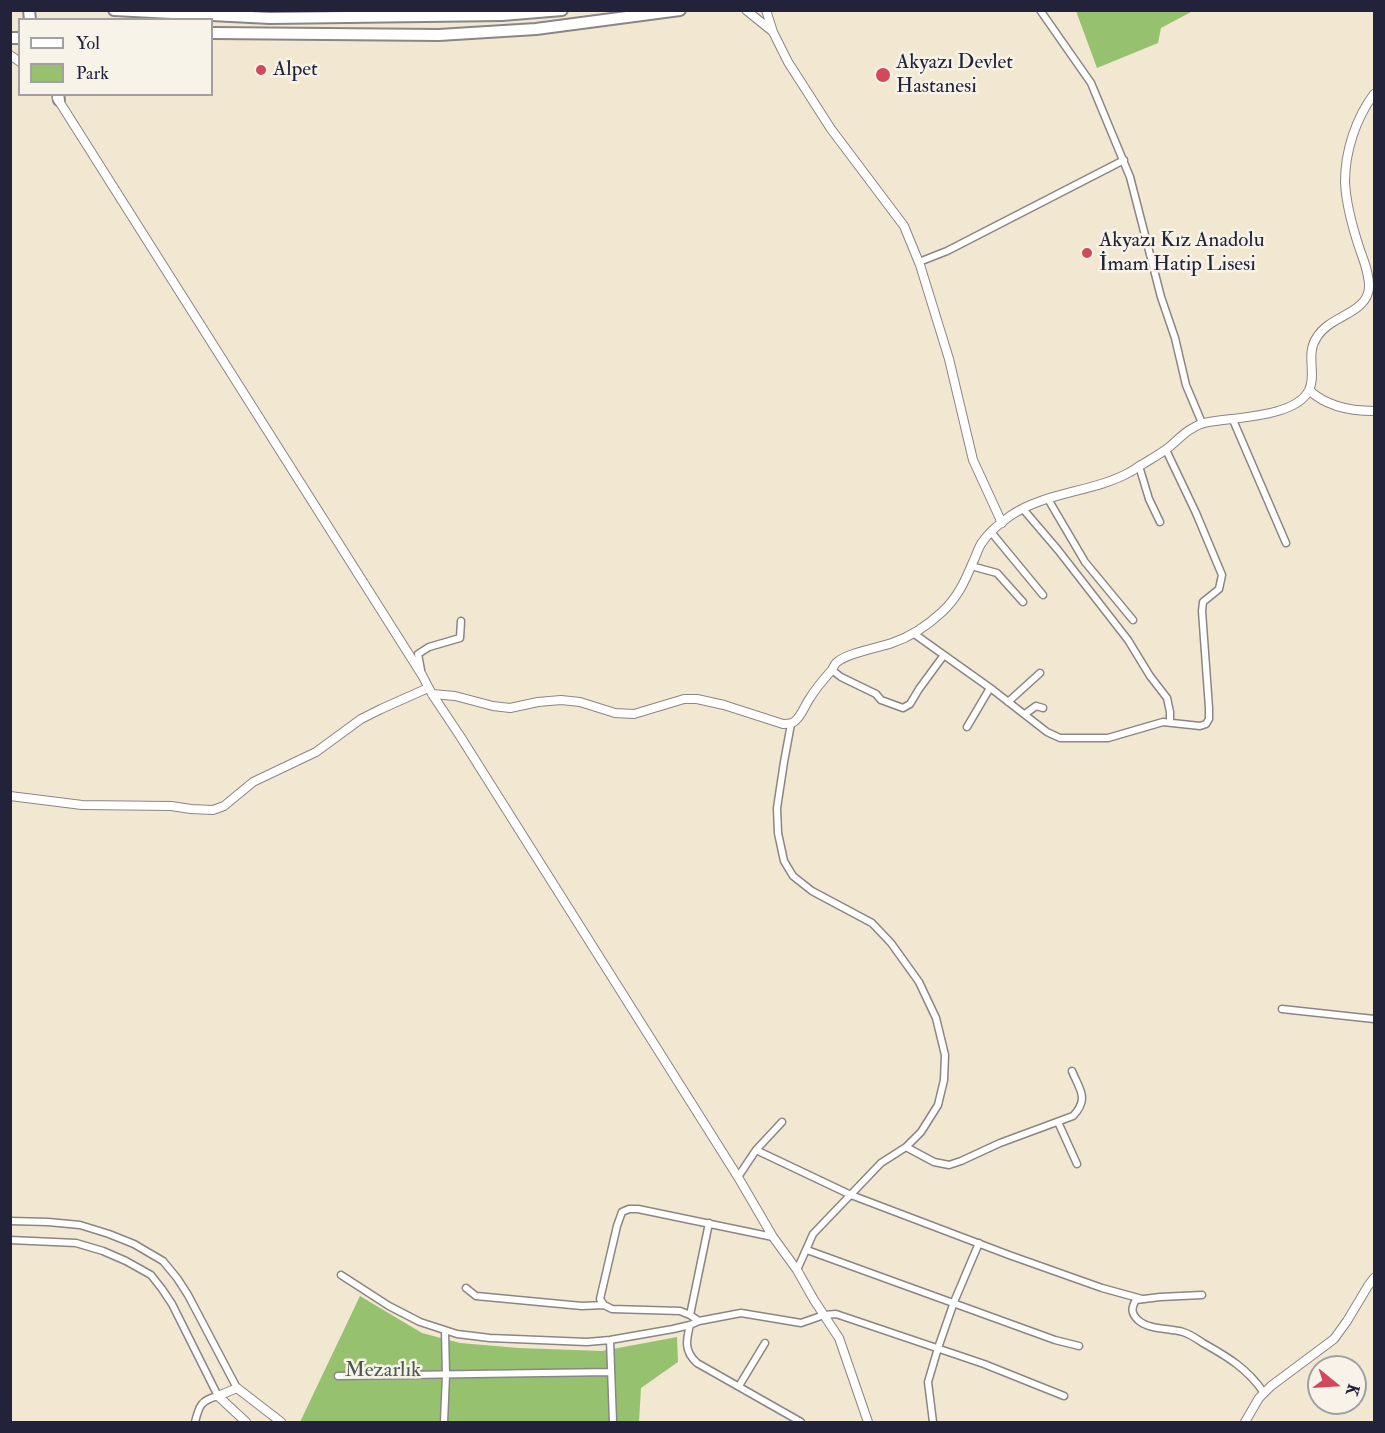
<!DOCTYPE html>
<meta charset="utf-8">
<style>
body{margin:0}
#map{position:relative;width:1385px;height:1433px;overflow:hidden;background:#f2e8d1;font-family:"IM FELL Double Pica",serif}
canvas{display:block}
.frame{position:absolute;inset:0;border:12px solid #22223b;pointer-events:none}
.legend{position:absolute;left:18px;top:18px;width:195px;height:78px;box-sizing:border-box;background:#f7f3e8;border:2px solid #a29fa3;margin:0;padding:8px 10px;list-style:none;font-size:18px;color:#22223b}
.legend li{display:flex;align-items:center;gap:12px;height:30px}
.legend b{width:30px;border:2px solid #a29fa3}
.north{position:absolute;left:1307px;top:1355px;width:60px;height:60px;box-sizing:border-box;background:#f7f3e8;border:2px solid #a29fa3;border-radius:50%;rotate:108deg;font-size:16px;font-weight:700;line-height:24px;text-align:center;color:#22223b}
.north::after{content:'';display:block;margin:auto;width:21px;height:27px;background:#d1495b;clip-path:polygon(50% 0,100% 100%,50% 72%,0 100%)}
</style>
<div id="map">
<canvas width="1385" height="1433"></canvas>
<div class="frame"></div>
<ul class="legend">
<li><b style="height:8px;background:#fff"></b>Yol</li>
<li><b style="height:16px;background:#96c270"></b>Park</li>
</ul>
<div class="north">K</div>
</div>
<script>
const ctx = document.querySelector('canvas').getContext('2d');
ctx.lineJoin = 'round';
function fillPath(path, color) {
  ctx.fillStyle = color;
  ctx.fill(path, 'evenodd');
}
function strokePath(path, color, width, dash) {
  ctx.strokeStyle = color;
  ctx.lineWidth = width;
  ctx.lineCap = dash ? 'butt' : 'round';
  ctx.setLineDash(dash || []);
  ctx.stroke(path);
}
function drawText(font, color, halo, rows, align = 'center') {
  ctx.font = font + ' "IM FELL Double Pica",serif';
  ctx.lineWidth = 5;
  ctx.setLineDash([]);
  ctx.textBaseline = 'middle';
  ctx.strokeStyle = halo;
  ctx.fillStyle = color;
  for (const [text, x, y, turn = 0] of rows) {
    ctx.save();
    ctx.translate(x, y);
    ctx.rotate((+turn || 0) * Math.PI / 180);
    ctx.textAlign = isNaN(turn) ? turn : align;
    if (halo) ctx.strokeText(text, 0, 0);
    ctx.fillText(text, 0, 0);
    ctx.restore();
  }
}
fillPath(new Path2D(`
 M1076,11V10L1192,11L1191,12L1161,28L1158,43L1097,68Z
 M360,1296L422,1333L460,1343L519,1348L602,1351L677,1337L678,1362L641,1388L639,1422H300Z`), '#96c270');
const minor = new Path2D(`
 M1040,10L1091,83L1130,177L1161,297L1175,338L1186,385L1202,423
 M919,262L947,251L1124,160
 M1233,420L1286,543
 M1139,466L1149,499L1160,522
 M1048,499L1085,562L1133,620
 M1023,509L1058,550L1128,640L1150,676L1167,698L1170,712V722
 M991,532L1043,595
 M971,566L997,573L1023,602
 M913,633L993,690L1047,732L1060,738H1108L1163,722L1200,726L1206,724L1209,719V708L1202,611L1203,602L1219,589L1222,575L1196,513L1166,450
 M421,670L418,654L429,647L460,638L461,621
 M832,670L841,677L876,694L881,700L903,708L910,704L919,689L944,655
 M1008,702L1040,673
 M1025,714L1036,706L1043,708
 M791,724L784,762L777,808L778,833L784,861L793,876L812,891L872,923L891,943L919,982L936,1018L945,1055L944,1080L938,1105L921,1132L906,1147L881,1163L813,1234L797,1270
 M967,727L990,688
 M1282,1009L1374,1019
 M1058,1122L1077,1164
 M906,1147L934,1162L949,1165L961,1161L1000,1143L1073,1116C1090,1098 1079,1089 1072,1071
 M756,1150L851,1195L1009,1255L1102,1288L1142,1299
 M738,1177L756,1150L782,1122
 M10,1221L48,1222L80,1225L109,1234L134,1244L163,1261L177,1278L188,1295L237,1388
 M10,1240L76,1243L103,1251L126,1261L151,1275L162,1289L172,1304L218,1396C201,1400 199,1406 195,1422
 M807,1250L1055,1340L1079,1346
 M341,1275L389,1306L420,1322L457,1334L490,1338L587,1342L610,1340L673,1329L690,1325L699,1321L741,1313L801,1323L824,1315L836,1314L984,1364L1064,1396
 M466,1288L476,1296L582,1306L604,1305
 M1202,1295L1160,1297L1136,1300C1131,1308 1131,1313 1138,1320C1149,1330 1169,1328 1183,1332C1190,1334 1197,1339 1203,1343C1228,1357 1248,1369 1264,1393
 M690,1315L709,1223
 M699,1321L690,1315L680,1311L612,1309L604,1305L600,1299L617,1226L622,1212L629,1209H638L773,1237
 M690,1325C686,1341 684,1351 697,1363L801,1422
 M610,1340L613,1422
 M338,1376L611,1372
 M739,1386L765,1343
 M444,1422L446,1375L445,1331
 M933,1422L928,1382L938,1348L954,1302L979,1243`);
const tertiary = new Path2D(`
 M746,10L772,31
 M766,10L773,32L788,62L831,129L904,226L920,265L949,359L973,460L1002,523
 M10,55L20,62
 M57,98L422,675L432,694L460,736L738,1177L773,1237L797,1270L814,1300L839,1338L868,1422
 M1309,390C1327,407 1351,411 1374,411
 M432,694L455,696L493,706L510,708L538,702L561,700L580,702L615,713L634,714L684,699H697L724,705L783,724C789,724 793,724 797,719C802,714 805,705 810,698C816,688 823,680 831,671C833,669 834,665 836,663C846,653 878,648 892,643C910,637 928,625 942,612C958,597 965,581 973,562C976,556 978,549 981,544C988,533 1000,523 1010,516C1044,492 1095,492 1130,472C1135,470 1138,466 1143,464C1151,459 1160,454 1168,448C1179,439 1189,427 1204,423C1231,417 1296,418 1309,390C1317,374 1305,354 1317,337C1329,317 1362,314 1368,293C1372,281 1364,261 1360,250C1353,229 1346,205 1345,182C1345,151 1356,118 1374,94
 M10,796L82,805L171,806L191,809L213,810L224,806L253,782L316,752L361,719L381,709L428,688
 M246,1422L218,1396L237,1388L281,1422
 M1245,1422L1259,1398L1271,1386L1334,1339L1347,1321L1368,1286L1374,1278`);
const trunk = new Path2D(`
 M29,10L30,20
 M114,10L270,18L502,15L562,10
 M212,33L439,35L536,29L680,10
 M10,38H20
 M58,94L59,100`);
strokePath(minor, '#8a8586', 9);
strokePath(tertiary, '#8a8586', 10);
strokePath(trunk, '#8a8586', 14);
strokePath(minor, '#fff', 6);
strokePath(tertiary, '#fff', 8);
strokePath(trunk, '#fff', 10);
for (const [x, y, r, color] of [
 [261,70,6,"#d1495b"],
 [883,75,8,"#d1495b"],
 [1087,253,6,"#d1495b"]
]) {
  const dot = new Path2D();
  dot.arc(x, y, r, 0, 2 * Math.PI);
  ctx.fillStyle = color;
  ctx.fill(dot);
  strokePath(dot, '#f7f3e8', 2);
}
drawText('21px', '#22223b', '#f7f3e8', [
 ["Akyazı Devlet",896,63],
 ["Hastanesi",896,87],
 ["Alpet",273,70],
 ["Akyazı Kız Anadolu",1099,241],
 ["İmam Hatip Lisesi",1099,265]
], 'left');
drawText('21px', '#4b5a4e', '#f7f3e8', [
 ["Mezarlık",383,1371]
]);
</script>
